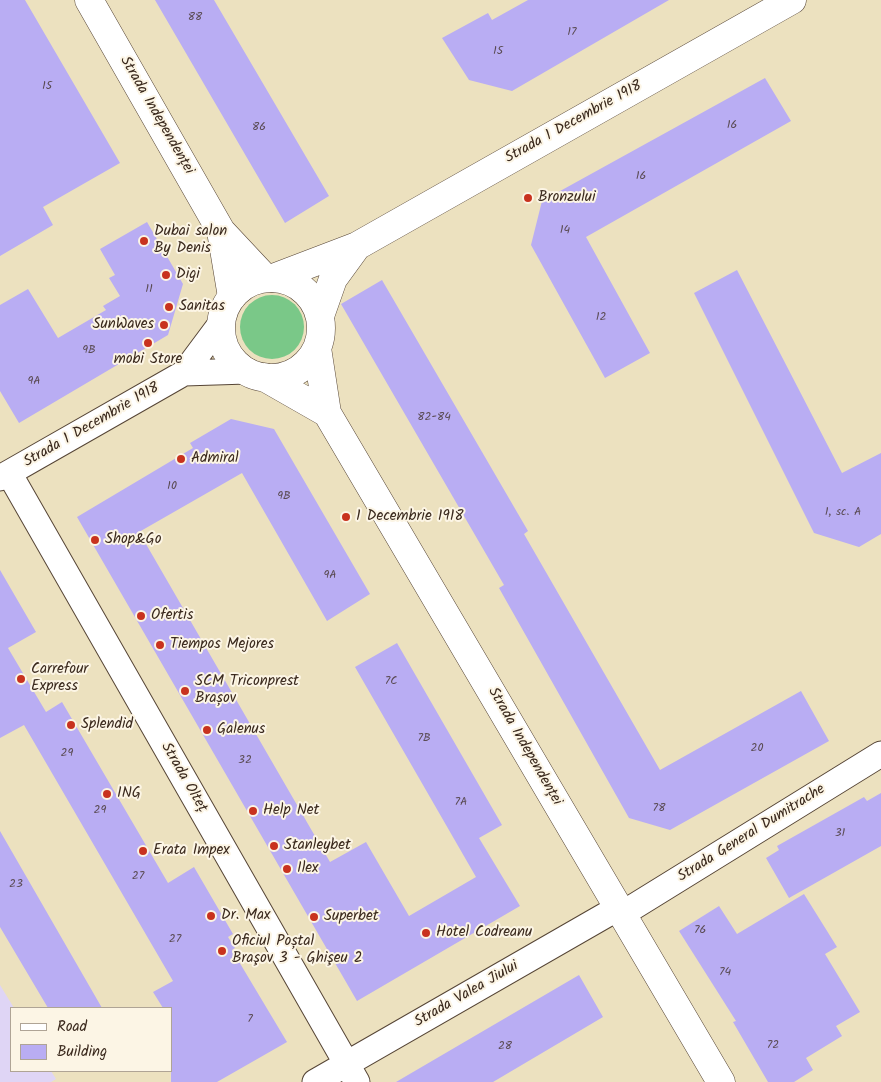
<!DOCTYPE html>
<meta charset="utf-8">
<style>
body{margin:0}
#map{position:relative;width:881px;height:1082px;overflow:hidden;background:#ece1bf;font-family:Kalam,sans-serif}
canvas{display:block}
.legend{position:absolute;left:10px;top:1007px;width:162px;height:65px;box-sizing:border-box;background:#fcf5e5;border:1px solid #afa495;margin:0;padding:6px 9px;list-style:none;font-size:15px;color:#3b2a1e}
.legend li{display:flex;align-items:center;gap:10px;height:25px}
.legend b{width:25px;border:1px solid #afa495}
</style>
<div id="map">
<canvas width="881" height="1082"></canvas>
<ul class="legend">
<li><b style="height:6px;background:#fff"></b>Road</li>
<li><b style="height:14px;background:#b9adf3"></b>Building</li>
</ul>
</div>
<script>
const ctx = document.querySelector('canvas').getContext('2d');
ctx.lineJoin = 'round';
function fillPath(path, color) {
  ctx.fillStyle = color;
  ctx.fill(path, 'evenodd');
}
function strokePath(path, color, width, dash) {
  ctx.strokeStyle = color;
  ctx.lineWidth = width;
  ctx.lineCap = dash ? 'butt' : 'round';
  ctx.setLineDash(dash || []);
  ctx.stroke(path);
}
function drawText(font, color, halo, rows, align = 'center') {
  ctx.font = font + ' Kalam,sans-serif';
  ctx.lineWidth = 4;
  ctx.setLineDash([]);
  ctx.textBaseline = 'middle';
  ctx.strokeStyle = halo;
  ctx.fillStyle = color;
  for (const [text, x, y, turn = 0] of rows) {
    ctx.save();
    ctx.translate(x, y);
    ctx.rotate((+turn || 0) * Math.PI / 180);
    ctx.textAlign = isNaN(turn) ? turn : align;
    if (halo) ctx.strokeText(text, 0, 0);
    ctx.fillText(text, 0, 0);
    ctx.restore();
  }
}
fillPath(new Path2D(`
 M0,985L14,1008H11V1071H51L56,1079L51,1082H0Z`), '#dfd5f5');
fillPath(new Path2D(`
 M240 327a32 32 0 1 1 64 0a32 32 0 1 1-64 0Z`), '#7ac888');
fillPath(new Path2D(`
 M0,0H25L120,163L43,207L53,225L0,256Z
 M155,0H214L329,196L285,223Z
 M528,0H669L512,91L469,80L442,38L488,13L492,20Z
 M765,78L791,121L586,237L650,353L605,378L531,245L542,201Z
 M147,222L183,284L168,335L19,423L0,391V305L28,289L58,338L106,310L103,306L120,296L109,278L115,275L100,249Z
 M737,270L842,473L881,453V534L859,547L814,533L694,293Z
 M382,280L528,531L524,534L660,770L801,691L829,741L670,830L629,818L499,588L504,585L341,304Z
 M231,419L274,429L370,594L327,621L242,473L139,532L330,862L366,842L409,916L476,877L355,667L397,643L502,825L479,838L520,906L357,1001L77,517L193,448L190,443Z
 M0,570L36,632L8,648L46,712L62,702L168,883L194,867L233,934L228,937L235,948L232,950L287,1042L217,1082H171V1008H163L153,992L173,981L24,725L0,738Z
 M881,793V846L789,898L766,858L779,850L777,846L864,797L867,801Z
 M0,831L102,1008H48L0,927Z
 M804,894L837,947L825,954L860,1012L836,1026L842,1036L806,1058L813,1070L794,1082H768L733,1022L736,1021L679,931L719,906L737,934Z
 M579,975L603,1017L493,1082H396Z`), '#b9adf3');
const minor = new Path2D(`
 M184,373L247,371
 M9,473L357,1082
 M0,478L184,373L222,322
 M622,914L881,754
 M315,1082L618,908`);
const tertiary = new Path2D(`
 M273,278L357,246L792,0
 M320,316L333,279L357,246`);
const secondary = new Path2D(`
 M89,0L221,231L265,278
 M221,231L232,297
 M221 328a50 50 0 1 1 100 0a50 50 0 1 1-100 0Z
 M317,348L327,413L721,1082
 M264,377L327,413`);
strokePath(minor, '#564536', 27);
strokePath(tertiary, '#564536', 29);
strokePath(secondary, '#564536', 29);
strokePath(minor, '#fff', 25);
strokePath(tertiary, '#fff', 28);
strokePath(secondary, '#fff', 28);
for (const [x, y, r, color] of [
 [528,198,5,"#c8321e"],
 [144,241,5,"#c8321e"],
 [166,275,5,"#c8321e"],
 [169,307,5,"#c8321e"],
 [164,325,5,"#c8321e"],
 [148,343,5,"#c8321e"],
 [181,459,5,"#c8321e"],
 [346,517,5,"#c8321e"],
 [95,540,5,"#c8321e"],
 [141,616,5,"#c8321e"],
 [160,645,5,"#c8321e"],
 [21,679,5,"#c8321e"],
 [185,691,5,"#c8321e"],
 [71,725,5,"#c8321e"],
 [207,730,5,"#c8321e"],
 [107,794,5,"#c8321e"],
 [253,811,5,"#c8321e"],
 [274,846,5,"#c8321e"],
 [143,851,5,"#c8321e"],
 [287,869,5,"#c8321e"],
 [211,916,5,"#c8321e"],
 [314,917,5,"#c8321e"],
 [426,933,5,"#c8321e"],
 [222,951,5,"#c8321e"]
]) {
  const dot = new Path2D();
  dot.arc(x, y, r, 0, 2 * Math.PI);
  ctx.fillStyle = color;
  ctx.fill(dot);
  strokePath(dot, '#fcf5e5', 2);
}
drawText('12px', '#5a4b53', null, [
 ["88",195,18],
 ["17",572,33],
 ["15",498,52],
 ["15",47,87],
 ["16",732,126],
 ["86",259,128],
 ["16",641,177],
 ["14",565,231],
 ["11",149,290],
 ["12",601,318],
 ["9B",89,351],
 ["9A",34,382],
 ["82-84",434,418],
 ["10",172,487],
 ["9B",284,497],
 ["1, sc. A",843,513],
 ["9A",330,576],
 ["7C",391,682],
 ["7B",424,739],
 ["20",757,749],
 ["29",67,754],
 ["32",245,761],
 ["7A",461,803],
 ["78",659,809],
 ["29",100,811],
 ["31",840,834],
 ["27",138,877],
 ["23",16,885],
 ["76",700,931],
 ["27",175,940],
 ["74",725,973],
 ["7",250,1020],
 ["72",773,1046],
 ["28",505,1047]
]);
drawText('15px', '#3b2a1e', '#fcf5e5', [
 ["Strada Independenței",156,116,60],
 ["Strada 1 Decembrie 1918",574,123,-29],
 ["Strada 1 Decembrie 1918",92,426,-30],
 ["Strada Independenței",524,747,60],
 ["Strada Olteț",183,778,60],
 ["Strada General Dumitrache",752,834,-32],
 ["Strada Valea Jiului",467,995,-30]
]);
drawText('15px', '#3b2a1e', '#fcf5e5', [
 ["Bronzului",538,198],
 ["Dubai salon",154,232],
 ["By Denis",154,249],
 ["Digi",176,275],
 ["Sanitas",179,307],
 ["SunWaves",154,325,"right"],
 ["mobi Store",148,360,"center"],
 ["Admiral",191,459],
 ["1 Decembrie 1918",356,517],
 ["Shop&Go",105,540],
 ["Ofertis",151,616],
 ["Tiempos Mejores",170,645],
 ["Carrefour",31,670],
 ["Express",31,687],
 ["SCM Triconprest",195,682],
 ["Brașov",195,699],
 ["Splendid",81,725],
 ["Galenus",217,730],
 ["ING",117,794],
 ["Help Net",263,811],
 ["Stanleybet",284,846],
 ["Erata Impex",153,851],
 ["Ilex",297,869],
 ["Dr. Max",221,916],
 ["Superbet",324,917],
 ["Hotel Codreanu",436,933],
 ["Oficiul Poștal",232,942],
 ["Braşov 3 - Ghişeu 2",232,959]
], 'left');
</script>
